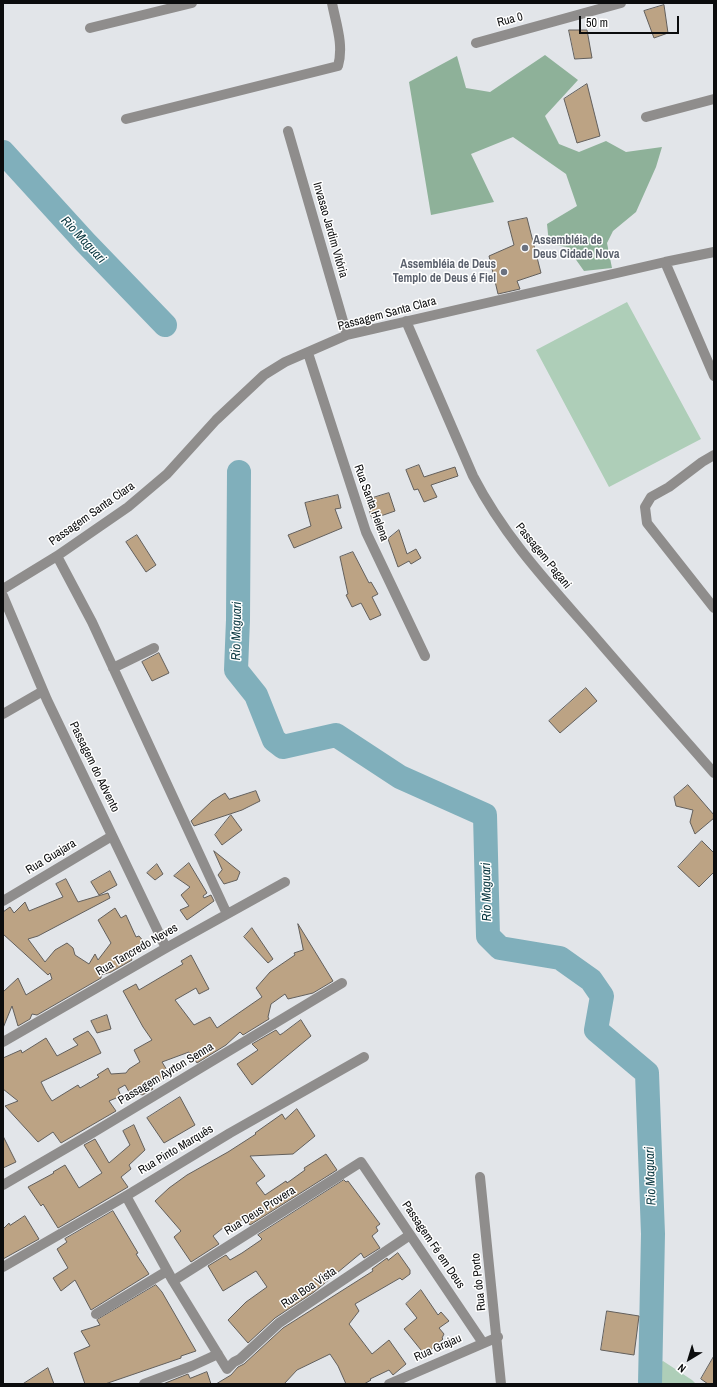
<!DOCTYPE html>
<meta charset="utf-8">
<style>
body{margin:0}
#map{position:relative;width:717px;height:1387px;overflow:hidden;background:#e2e5e9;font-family:"Archivo Narrow",sans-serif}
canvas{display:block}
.frame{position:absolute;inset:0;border:4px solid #0b0c0d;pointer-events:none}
.north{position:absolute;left:669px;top:1339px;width:40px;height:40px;-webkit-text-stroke:3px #fff;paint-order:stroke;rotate:218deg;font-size:11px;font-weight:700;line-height:16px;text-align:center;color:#0b0c0d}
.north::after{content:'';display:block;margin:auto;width:14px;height:18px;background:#0b0c0d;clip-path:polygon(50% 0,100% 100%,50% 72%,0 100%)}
.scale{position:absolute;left:579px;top:16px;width:100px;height:18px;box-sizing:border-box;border:2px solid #0b0c0d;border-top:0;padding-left:5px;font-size:12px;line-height:14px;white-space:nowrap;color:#0b0c0d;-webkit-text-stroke:3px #fff;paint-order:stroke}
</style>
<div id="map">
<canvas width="717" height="1387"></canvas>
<div class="frame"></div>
<div class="north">N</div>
<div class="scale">50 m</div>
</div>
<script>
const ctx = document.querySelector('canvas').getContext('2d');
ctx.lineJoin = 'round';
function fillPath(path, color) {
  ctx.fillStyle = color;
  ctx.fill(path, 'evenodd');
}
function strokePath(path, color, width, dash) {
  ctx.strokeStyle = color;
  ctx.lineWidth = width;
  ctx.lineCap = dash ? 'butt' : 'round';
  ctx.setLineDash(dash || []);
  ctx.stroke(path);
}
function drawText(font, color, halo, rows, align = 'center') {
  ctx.font = font + ' "Archivo Narrow",sans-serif';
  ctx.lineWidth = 3;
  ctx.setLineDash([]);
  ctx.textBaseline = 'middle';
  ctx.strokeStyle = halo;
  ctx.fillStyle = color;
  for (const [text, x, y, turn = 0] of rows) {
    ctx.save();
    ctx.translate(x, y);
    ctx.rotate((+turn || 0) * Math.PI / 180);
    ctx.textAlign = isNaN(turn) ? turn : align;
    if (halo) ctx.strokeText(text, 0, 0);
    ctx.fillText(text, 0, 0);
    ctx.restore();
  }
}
fillPath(new Path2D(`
 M627,302L701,439L609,487L536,350Z
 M663,1361L692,1380L696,1384H643L645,1372Z`), '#aeceb8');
fillPath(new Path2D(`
 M545,55L578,80L545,116L559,144L579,152L606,141L626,152L662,147L656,167L636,212L613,231L607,243L612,268L584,271L567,247L549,244L547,224L577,206L566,174L513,137L471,154L494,202L431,215L409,82L457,56L466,88L490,92Z`), '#8eb199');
strokePath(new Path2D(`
 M3,152L85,242L165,325
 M239,472L238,620L236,670L256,695L274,740L283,747L336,735L400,777L485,815L488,936L500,948L560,958L591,980L602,996L596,1030L647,1073L653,1234L650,1384`), '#80afbb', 24);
const building = new Path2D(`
 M664,5L668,33L654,38L644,11Z
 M569,30H587L592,58L575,59Z
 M587,84L600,136L577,143L564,99Z
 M527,218L541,273L517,281L520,289L498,294L489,256L514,245L508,222Z
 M419,465L424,477L455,467L458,476L431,485L437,497L424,502L418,489L414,490L406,470Z
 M389,493L395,511L372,519L366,500Z
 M338,495L341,508L335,509L342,528L294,548L288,535L311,526L305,503Z
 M399,530L407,554L416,549L421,558L411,564L409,561L398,567L388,539Z
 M137,535L156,565L146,572L126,542Z
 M353,552L369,583L371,582L378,594L372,597L381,615L370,620L361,603L352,607L346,595L348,594L340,557Z
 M159,653L169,673L152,681L142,662Z
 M586,688L597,701L560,733L549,721Z
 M688,785L714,815V818L695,834L690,822L693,810L676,806L674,797Z
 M256,791L260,801L242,810L194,826L191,821L212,801L225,793L229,799Z
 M231,815L242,830L222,845L215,835Z
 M702,841L714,853V872L699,887L678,867Z
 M214,851L240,872L237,880L224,884L218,875L222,870Z
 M189,863L207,893L203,896L204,898L211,895L214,901L187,920L180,910L189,906L181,895L190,887L174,876Z
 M157,864L163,874L155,880L147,873Z
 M110,871L117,885L99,895L91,882Z
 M66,879L78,902L108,893L110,898L38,936L28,939L45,962L55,950L67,943L73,948L75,955L89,964L95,954L98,960L111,943L98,920L115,908L121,918L126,915L136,937L139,936L145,943L129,953L132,960L111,972L101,975V978L37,1015L32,1014L30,1019L18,1026L12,1006L3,1028V992L18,978L26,995L52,979L50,973L48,975L3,934V912L10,907L14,913L25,902L29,911L63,897L56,884Z
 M298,924L333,981L313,993L288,999L285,994L271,1004L268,1017L269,1019L243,1035L240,1032L226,1045L197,1063L189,1052L162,1062L170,1075L151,1086L153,1089L148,1092L142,1095L134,1090L129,1092L125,1085L118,1089L121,1096L109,1101L116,1111L61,1143L53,1132L38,1142L5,1106L18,1101L3,1089V1058L21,1050L22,1053L46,1038L57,1056L78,1045L73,1039L88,1031L94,1039L101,1053L41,1082L46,1092L52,1101L78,1085L80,1088L99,1077L97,1075L108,1068L111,1074L126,1073L129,1069L140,1062L134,1050L152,1040L143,1027L123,991L136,984L139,990L183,964L181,961L191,955L209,989L199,994L196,988L175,1000L194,1025L210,1017L217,1028L262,997L256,988L270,972L295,955L294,953L303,950Z
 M252,928L273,959L268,963L244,937Z
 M107,1015L111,1029L97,1033L91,1021Z
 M301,1020L311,1036L252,1085L237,1064L258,1050L252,1044L276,1030L280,1035L283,1033Z
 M180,1097L195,1125L164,1143L147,1118Z
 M297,1109L315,1136L293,1154L250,1156L265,1176L256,1183L265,1195L286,1181L287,1183L305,1170L304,1168L326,1154L337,1170L250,1225L244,1218L233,1228L229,1223L213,1236L219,1244L191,1262L174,1237L181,1231L155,1201L169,1188L187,1175L228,1152L256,1134L255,1133L282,1114L285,1119Z
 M134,1125L145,1150L129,1165L131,1169L121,1177L128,1187L58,1228L43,1204L41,1206L28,1187L54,1173L53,1172L65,1165L79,1188L102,1173L84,1145L95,1139L109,1163L130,1145L123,1131Z
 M3,1136L16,1162L3,1168Z
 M344,1180L346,1182L348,1181L380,1224L376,1227L378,1231L372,1236L380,1248L364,1258L361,1253L314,1292L275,1318L248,1343L228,1320L246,1302L267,1287L256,1271L223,1291L208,1266L226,1255L230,1260L242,1253L261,1240L262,1239L258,1235Z
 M113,1211L138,1253L136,1254L149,1274L91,1310L75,1280L61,1291L53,1278L68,1268L57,1249L67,1242L65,1239Z
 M25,1216L39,1239L3,1259V1229L9,1223L10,1225Z
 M398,1253L410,1270V1274L402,1280L400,1278L355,1304L359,1311L349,1324L372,1354L389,1340L406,1364L393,1375L389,1370L370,1379L371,1380L364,1384H346L338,1366L330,1354L297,1370L284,1384H216L231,1375L238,1367L244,1364L283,1328L373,1271L372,1269L387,1258L388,1260Z
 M156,1285L162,1292L196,1351L181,1356V1358L105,1384H85L74,1353L90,1346L81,1331L100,1325L97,1320Z
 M421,1290L438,1315L441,1312L449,1321L439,1328L444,1334L442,1338L443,1339L425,1355L404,1329L417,1318L406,1304Z
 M607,1311L639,1316L634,1355L601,1350Z
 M714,1356V1384H708L701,1379Z
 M48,1368L54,1384H23Z
 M207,1372L211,1384H163L188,1374L190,1378Z`);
fillPath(building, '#bca384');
strokePath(building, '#625f5c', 1);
strokePath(new Path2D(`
 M90,28L192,3
 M476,43L621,3
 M646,117L714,99
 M126,119L338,66C344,45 336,24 332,3
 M288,131L347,335
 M665,262L714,376
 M406,321L473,476C504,536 546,581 590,631C631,679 673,726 714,773
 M308,353L366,532L425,656
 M714,455L702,462L669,487L651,497L645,507L647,523L714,608
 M57,556L92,622L227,914
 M3,589L57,556L128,507L167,474L216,420L264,375L285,362L347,335L665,262L714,252
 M3,596L47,700L166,948
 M113,668L154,648
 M3,714L43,691
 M3,901L112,836
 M3,1042L166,948L285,882
 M480,1177L501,1384
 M3,1185L89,1135L342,983
 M126,1196L173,1281L227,1369L234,1362L240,1359L279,1323L410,1235
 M3,1267L126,1196L230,1133L364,1057
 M173,1281L361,1162L483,1343
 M96,1314L167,1271
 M144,1384L192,1366L218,1354
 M389,1384L498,1337`), '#8f8d8c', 10);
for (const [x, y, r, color] of [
 [525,248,4,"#6b7280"],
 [504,272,4,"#6b7280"]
]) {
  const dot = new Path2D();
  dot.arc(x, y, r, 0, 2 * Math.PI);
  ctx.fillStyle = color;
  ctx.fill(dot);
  strokePath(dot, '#fff', 1.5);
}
drawText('12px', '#0b0c0d', '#fff', [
 ["Rua 0",510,20,-15],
 ["Invasao Jardim Vitória",330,230,74],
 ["Passagem Santa Clara",387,314,-15],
 ["Rua Santa Helena",371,503,70],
 ["Passagem Santa Clara",92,514,-35],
 ["Passagem Pagani",543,556,51],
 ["Passagem do Advento",94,767,64],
 ["Rua Guajara",51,857,-31],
 ["Rua Tancredo Neves",137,950,-30],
 ["Passagem Ayrton Senna",166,1074,-31],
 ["Rua Pinto Marquês",176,1150,-31],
 ["Rua Deus Provera",260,1211,-32],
 ["Passagem Fé em Deus",433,1245,56],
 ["Rua do Porto",479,1282,-96],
 ["Rua Boa Vista",309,1288,-34],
 ["Rua Grajau",438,1348,-24]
]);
drawText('bold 12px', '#5b616d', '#fff', [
 ["Assembléia de",533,241],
 ["Deus Cidade Nova",533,255],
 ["Assembléia de Deus",496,265,"right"],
 ["Templo de Deus é Fiel",496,279,"right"]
], 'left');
drawText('italic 13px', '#08363f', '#fff', [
 ["Rio Maguari",83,240,47],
 ["Rio Maguari",237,631,-89],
 ["Rio Maguari",487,892,-91],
 ["Rio Maguari",651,1176,-92]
]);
</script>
